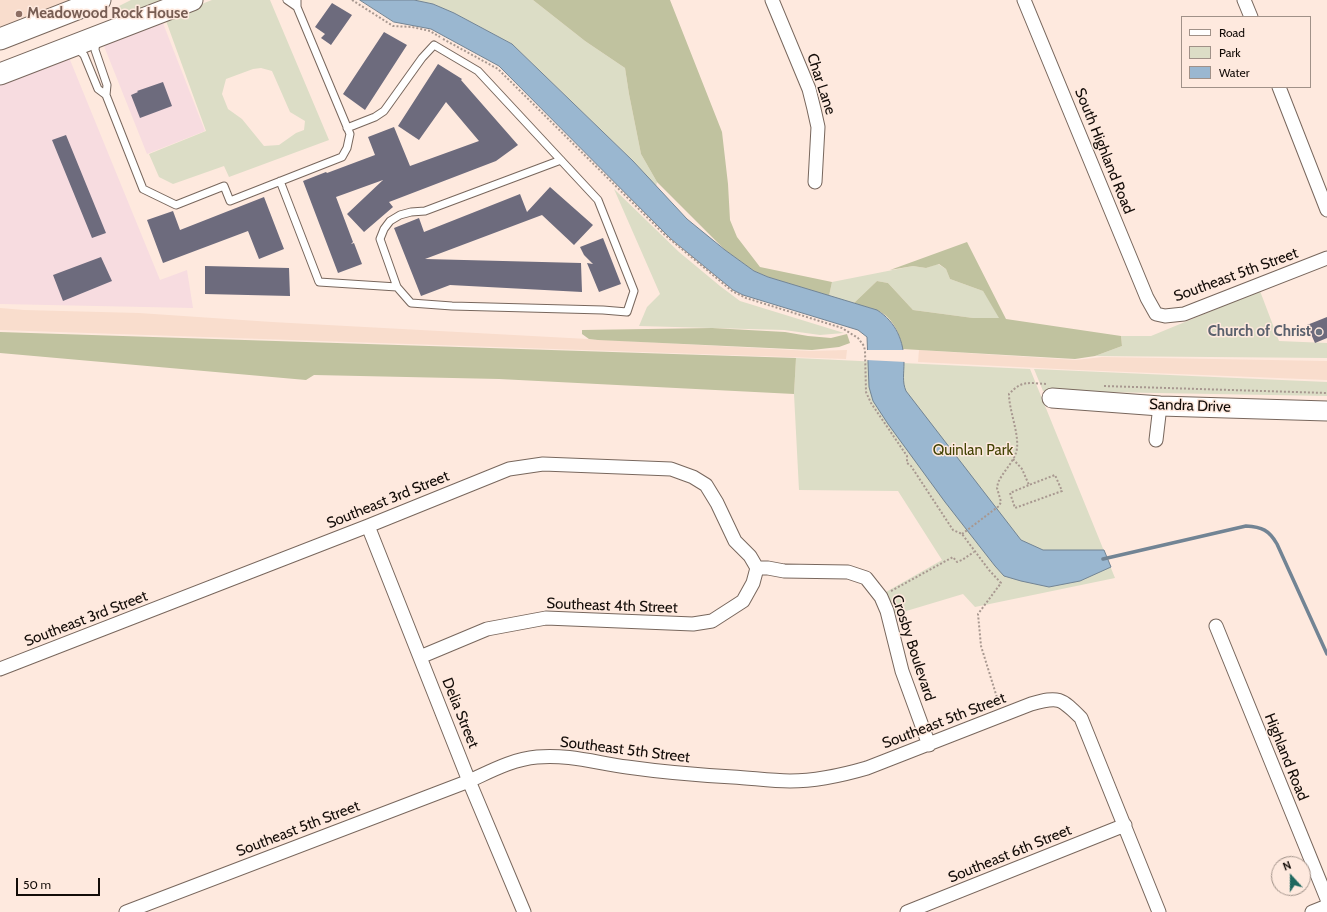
<!DOCTYPE html>
<style>
body{margin:0}
#map{position:relative;width:1327px;height:912px;overflow:hidden;background:#fee9de;font-family:Cabin,sans-serif}
canvas{display:block}
.legend{position:absolute;left:1181px;top:16px;width:130px;height:72px;box-sizing:border-box;background:#fee9de;border:1px solid #a09188;margin:0;padding:5px 7px;list-style:none;font-size:12px;color:#130c08}
.legend li{display:flex;align-items:center;gap:8px;height:20px}
.legend b{width:20px;border:1px solid #a09188}
.north{position:absolute;left:1271px;top:856px;width:40px;height:40px;box-sizing:border-box;background:#fee9de;border:1px solid #a09188;border-radius:50%;rotate:339deg;font-size:11px;font-weight:700;line-height:16px;text-align:center;color:#130c08}
.north::after{content:'';display:block;margin:auto;width:14px;height:18px;background:#1f685f;clip-path:polygon(50% 0,100% 100%,50% 72%,0 100%)}
.scale{position:absolute;left:16px;top:878px;width:84px;height:18px;box-sizing:border-box;border:2px solid #130c08;border-top:0;padding-left:5px;font-size:12px;line-height:14px;white-space:nowrap;color:#130c08;-webkit-text-stroke:3px #fee9de;paint-order:stroke}
</style>
<div id="map">
<canvas width="1327" height="912"></canvas>
<ul class="legend">
<li><b style="height:5px;background:#fff"></b>Road</li>
<li><b style="height:11px;background:#dcddc6"></b>Park</li>
<li><b style="height:11px;background:#9ab7d0"></b>Water</li>
</ul>
<div class="north">N</div>
<div class="scale">50 m</div>
</div>
<script>
const ctx = document.querySelector('canvas').getContext('2d');
ctx.lineJoin = 'round';
function fillPath(path, color) {
  ctx.fillStyle = color;
  ctx.fill(path, 'evenodd');
}
function strokePath(path, color, width, dash) {
  ctx.strokeStyle = color;
  ctx.lineWidth = width;
  ctx.lineCap = dash ? 'butt' : 'round';
  ctx.setLineDash(dash || []);
  ctx.stroke(path);
}
function drawText(font, color, halo, rows, align = 'center') {
  ctx.font = font + ' Cabin,sans-serif';
  ctx.lineWidth = 3;
  ctx.setLineDash([]);
  ctx.textBaseline = 'middle';
  ctx.strokeStyle = halo;
  ctx.fillStyle = color;
  for (const [text, x, y, turn = 0] of rows) {
    ctx.save();
    ctx.translate(x, y);
    ctx.rotate((+turn || 0) * Math.PI / 180);
    ctx.textAlign = isNaN(turn) ? turn : align;
    if (halo) ctx.strokeText(text, 0, 0);
    ctx.fillText(text, 0, 0);
    ctx.restore();
  }
}
fillPath(new Path2D(`
 M161,18L205,131L147,154L102,41Z
 M68,55L160,280L187,270L193,308L0,304V80Z`), '#f7dce0');
fillPath(new Path2D(`
 M0,0H76L0,29Z
 M0,308L24,310L139,313L272,322L811,351L847,350L846,359L0,330Z
 M919,350L1076,360L1102,357L1327,361V380L1078,370L918,362Z`), '#f9ddcd');
fillPath(new Path2D(`
 M131,0H170C159,4 133,17 123,14C120,12 118,10 117,7Z
 M212,0H270L329,140L229,177L224,166L173,184L159,177L149,154L206,131L165,18ZM261,68L272,71L290,112L305,121L304,130L296,133L279,145L264,146L242,119L228,109L222,94L226,79L253,69Z
 M414,0H533L585,41L625,68L629,94L641,154L657,182L656,187L633,161L512,44L454,13L433,4Z
 M614,189L679,252L720,286L740,301L844,333L820,335L784,330L639,326L647,307L660,294Z
 M938,264L946,269L950,279L983,291L1000,318H973L913,310L888,283L877,281L854,303L829,296L832,282L913,266L926,268Z
 M1260,291L1279,341L1327,343V358L1095,356L1122,346L1121,336H1151Z
 M796,358L1030,369L1115,578L975,607L963,594L893,615L886,592L942,560L898,491L799,490L794,394Z
 M1034,369L1327,382V396L1043,391Z`), '#dcddc6');
fillPath(new Path2D(`
 M533,0H670L722,132L728,184L730,220L737,237L760,267L832,282L829,296L768,277L754,271L725,250L657,182L641,154L629,94L625,68L585,41Z
 M967,242L1006,319L1121,336L1122,346L1095,356L1075,359L902,349C901,334 891,315 876,310C869,307 861,306 854,303L877,281L888,283L913,310L973,318H999L983,291L950,279L946,269L939,264L926,268L913,266L890,270Z
 M712,328L785,332L808,336L831,338L847,334L850,343L839,347L812,350L598,340L589,339L582,334V330Z
 M0,332L796,358L794,394L499,379L314,375L306,380L0,353Z`), '#c0c29f');
const water = new Path2D(`
 M360,0H414L433,4L454,13L512,44L633,161L687,219L725,250L754,271L768,277L877,310C896,322 904,341 904,363C904,373 902,382 906,391L1021,540L1043,550H1104L1111,567L1080,581L1049,587L1021,581L1004,576L995,566L945,502L888,424L873,401L869,387L867,337L858,330L743,295L733,290L671,239L499,66L431,29L394,22Z`);
fillPath(water, '#9ab7d0');
strokePath(water, '#728494', 1);
fillPath(new Path2D(`
 M866,350H905L906,362L866,360Z`), '#fee9de');
strokePath(new Path2D(`
 M1103,559L1246,526C1262,527 1269,530 1277,544L1327,654`), '#728494', 3.5);
fillPath(new Path2D(`
 M332,3L352,15L331,45L321,38L325,34L315,27Z
 M384,32L407,45L365,110L343,94Z
 M438,64L462,79L461,80L518,145L496,161L389,202L393,207L364,232L347,214L383,180L336,197L353,242L351,244L354,243L362,264L338,273L303,181L326,172L327,173L375,155L368,137L394,127L410,166L479,141L446,102L419,140L398,126Z
 M163,82L172,106L140,118L131,95L138,92L137,91Z
 M66,135L106,233L92,238L52,140Z
 M550,187L593,225L574,245L542,215L425,259L581,263L582,292L450,285L421,296L394,228L419,218L424,232L520,194L527,212Z
 M264,197L284,249L259,259L248,231L163,263L147,220L173,211L180,230Z
 M603,238L621,284L599,292L587,263L593,264L584,255L580,247Z
 M101,257L112,281L63,301L53,275Z
 M205,266L289,268L290,296L205,294Z
 M1327,317V338L1315,343L1307,325Z`), '#6d6b7d');
const lane = new Path2D(`
 M287,0L297,7
 M96,40L95,50L107,85L106,95
 M75,47L84,55L98,89L106,95L143,189L176,205L224,186L230,201L342,157L347,148L350,134L297,7V0
 M347,128L375,117L384,111L422,58L434,45L478,71L598,200L634,291L627,312L603,310L452,306L411,303L397,287L380,239L384,229L390,221L400,215L411,212L425,211L561,160
 M280,181L319,282L397,287`);
const street = new Path2D(`
 M772,0L809,89L814,109L818,127L815,182
 M1024,0L1147,298L1156,314L1165,316L1184,314L1327,258
 M1244,0L1251,17
 M1279,87L1327,210
 M1156,440L1160,406
 M368,526L469,781L524,912
 M757,568H768L784,571L848,572L866,578L881,597L887,611L902,671L929,745
 M1216,626L1327,899
 M420,657L487,629L546,618L693,624L712,621L743,601L753,583L757,568
 M0,669L368,526L509,469L543,464L671,469L693,477L706,485L717,503L735,541L750,556L757,568
 M126,912L469,781C491,771 513,759 537,757C568,754 597,763 627,767C662,772 697,775 733,777C752,778 771,781 790,781C816,781 843,775 867,768L1031,704C1059,696 1061,698 1081,718L1159,912
 M907,912L1125,825
 M1312,912L1327,906`);
const secondary = new Path2D(`
 M1052,398L1160,406L1327,411`);
const primary = new Path2D(`
 M0,39L100,0
 M0,74L192,0`);
strokePath(lane, '#78675d', 9);
strokePath(street, '#78675d', 15);
strokePath(secondary, '#78675d', 21);
strokePath(primary, '#78675d', 23);
strokePath(new Path2D(`
 M352,0L393,26L412,27L430,31L440,37
 M443,39L498,69L665,235L732,291L746,298L842,328L858,338L864,346L865,351L866,392L871,403L907,456V463L911,466L953,530L962,534L989,570L1001,583L978,614L981,646L999,704
 M1104,386L1327,393
 M1013,459L1022,469L1029,485L1055,475L1062,491L1015,508L1010,493L1029,485
 M962,534L999,506L1001,502L997,488L998,483C1002,473 1012,464 1016,453C1021,437 1009,412 1009,394C1022,380 1029,383 1046,384
 M891,591L953,557L957,562L962,560L974,552`), '#a89890', 2, [2, 2]);
strokePath(lane, '#fff', 7);
strokePath(street, '#fff', 13);
strokePath(secondary, '#fff', 19);
strokePath(primary, '#fff', 21);
for (const [x, y, r, color] of [
 [19,14,4,"#8d6e63"],
 [1319,332,4,"#6b7280"]
]) {
  const dot = new Path2D();
  dot.arc(x, y, r, 0, 2 * Math.PI);
  ctx.fillStyle = color;
  ctx.fill(dot);
  strokePath(dot, '#fee9de', 1.5);
}
drawText('bold 15px', '#785e54', '#fee9de', [
 ["Meadowood Rock House",27,14]
], 'left');
drawText('15px', '#130c08', '#fee9de', [
 ["Char Lane",821,84,72],
 ["South Highland Road",1104,151,68],
 ["Southeast 5th Street",1236,275,-20],
 ["Sandra Drive",1190,406,2],
 ["Southeast 3rd Street",388,500,-22],
 ["Southeast 4th Street",612,606,2],
 ["Southeast 3rd Street",86,619,-21],
 ["Crosby Boulevard",913,648,72],
 ["Delia Street",460,713,68],
 ["Southeast 5th Street",944,721,-21],
 ["Southeast 5th Street",625,750,7],
 ["Highland Road",1286,757,68],
 ["Southeast 5th Street",298,829,-21],
 ["Southeast 6th Street",1010,854,-22]
]);
drawText('bold 15px', '#5b616d', '#fee9de', [
 ["Church of Christ",1311,332]
], 'right');
drawText('15px', '#434304', '#fee9de', [
 ["Quinlan Park",973,451]
]);
</script>
